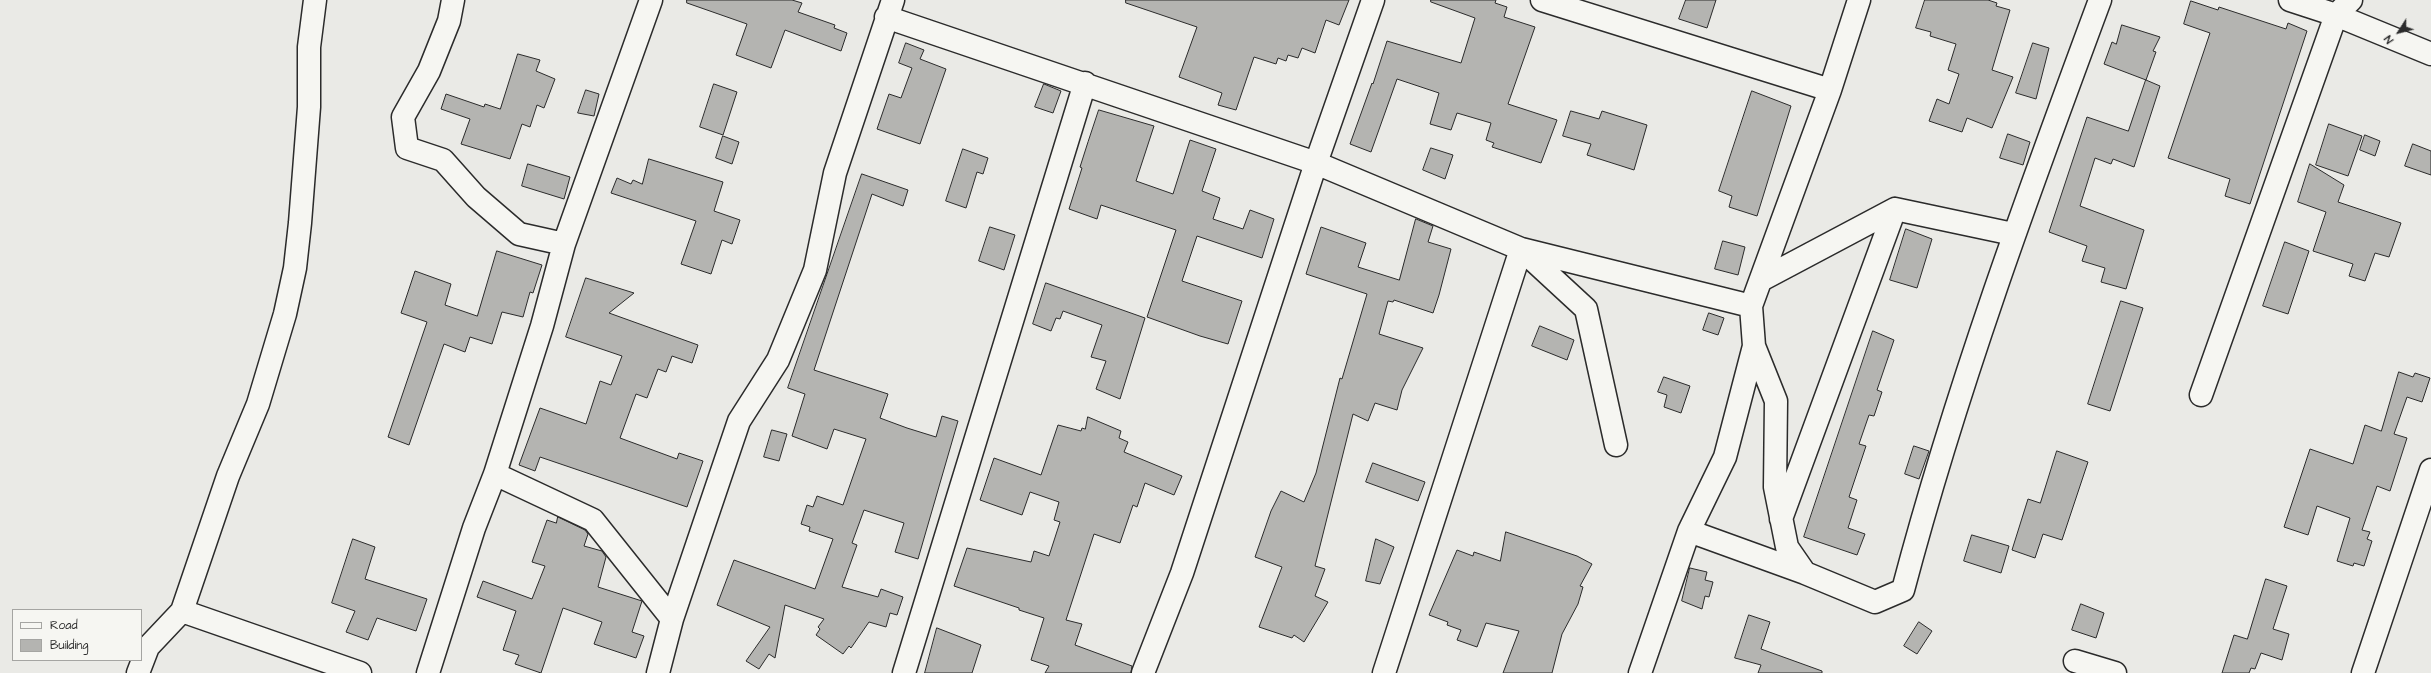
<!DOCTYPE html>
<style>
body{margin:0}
#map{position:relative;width:2431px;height:673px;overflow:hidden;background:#eaeae6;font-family:"Architects Daughter",sans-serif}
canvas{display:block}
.legend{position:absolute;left:12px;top:609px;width:130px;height:52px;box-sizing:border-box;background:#f6f6f2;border:1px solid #a5a5a2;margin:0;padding:5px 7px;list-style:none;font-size:12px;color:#2b2b2b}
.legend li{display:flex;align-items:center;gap:8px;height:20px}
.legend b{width:20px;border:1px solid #a5a5a2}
.north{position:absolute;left:2379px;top:12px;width:40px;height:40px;-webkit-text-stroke:3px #f6f6f2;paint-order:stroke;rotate:234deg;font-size:11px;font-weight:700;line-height:16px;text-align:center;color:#2b2b2b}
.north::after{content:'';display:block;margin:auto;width:14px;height:18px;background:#2b2b2b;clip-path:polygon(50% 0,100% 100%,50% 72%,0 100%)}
</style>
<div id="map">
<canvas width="2431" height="673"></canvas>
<ul class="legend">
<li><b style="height:5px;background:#f6f6f2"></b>Road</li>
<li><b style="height:11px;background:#b4b4b1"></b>Building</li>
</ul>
<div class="north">N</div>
</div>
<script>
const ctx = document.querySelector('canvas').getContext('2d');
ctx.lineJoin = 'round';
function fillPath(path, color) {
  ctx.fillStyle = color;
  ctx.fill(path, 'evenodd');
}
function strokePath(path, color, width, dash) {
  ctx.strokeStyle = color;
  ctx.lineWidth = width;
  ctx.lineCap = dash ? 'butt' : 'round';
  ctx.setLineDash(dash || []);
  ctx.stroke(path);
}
const building = new Path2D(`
 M687,0H792L802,3L798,12L835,25L834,28L847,33L841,51L785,30L771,68L736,55L747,24L687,3Z
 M1126,0H1349L1339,25L1326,20L1315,53L1302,48L1298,58L1288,55L1286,61L1278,58L1276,64L1254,57L1236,110L1218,105L1222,93L1179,77L1197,27L1126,3Z
 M1431,0H1496L1495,3L1507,7L1504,17L1535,27L1508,104L1557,120L1541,163L1492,147L1494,143L1486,140L1491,123L1457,113L1451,130L1430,124L1439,93L1397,79L1371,152L1350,144L1372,83L1373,84L1387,41L1461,63L1475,18L1431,2Z
 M1686,0H1716L1707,28L1679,19Z
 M1925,0H1988L1997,3L1996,6L2010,10L1992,70L2013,77L1992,128L1967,118L1962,132L1929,121L1937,99L1949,104L1959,74L1948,70L1956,44L1930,36L1931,32L1916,28Z
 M2191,1L2218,10L2219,7L2286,29L2288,23L2307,31L2250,204L2225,196L2230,179L2168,158L2210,33L2184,24Z
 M2122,25L2160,37L2153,51L2156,52L2146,80L2104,64L2112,42L2116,44Z
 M906,43L924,50L920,59L946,69L920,144L877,129L889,94L901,98L912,68L899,63Z
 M2033,43L2049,48L2036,99L2016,93Z
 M518,54L540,60L536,71L555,79L544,108L537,105L530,127L522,124L510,159L461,144L470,119L441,109L446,94L484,107L485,104L500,109Z
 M2146,80L2160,86L2134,167L2113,159L2111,164L2095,158L2080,206L2144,230L2126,289L2101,282L2105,268L2082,261L2087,246L2049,232L2087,117L2128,131Z
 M714,84L737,92L723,135L700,127Z
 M1044,84L1061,91L1053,113L1035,107Z
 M586,90L599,94L594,116L578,113Z
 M1752,91L1791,106L1757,216L1729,207L1732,196L1719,191Z
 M1099,110L1154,126L1136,181L1173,194L1190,140L1216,149L1202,191L1220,198L1213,219L1243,229L1250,210L1274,219L1262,258L1197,236L1182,281L1242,301L1228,344L1200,336L1147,317L1176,230L1101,205L1097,219L1069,209L1082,168L1080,167L1088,142Z
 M1571,111L1599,119L1602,111L1647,125L1634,170L1587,155L1591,144L1563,136Z
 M2329,124L2362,136L2348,176L2316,165Z
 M2008,134L2030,142L2023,165L2000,158Z
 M2365,135L2380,141L2375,156L2360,150Z
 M723,136L739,142L732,164L716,158Z
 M2413,144L2431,151V175L2405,166Z
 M1431,148L1453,155L1445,179L1423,170Z
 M963,149L988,158L983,174L977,172L966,208L946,201Z
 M649,159L723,182L714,211L740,220L732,244L722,240L711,274L681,264L696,221L611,193L617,178L631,184L633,180L642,184Z
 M528,164L570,177L564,199L522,186Z
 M2310,164L2344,185L2338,202L2401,223L2389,257L2375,253L2365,281L2349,276L2353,264L2313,251L2326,212L2298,202Z
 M862,174L908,190L903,206L872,194L814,370L888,394L880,418L907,428L936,437L942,416L958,421L918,559L895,552L904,523L864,510L852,543L857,545L842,587L878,597L881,589L903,597L897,615L890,613L886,627L869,622L851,648L849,646L843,654L816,635L820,629L818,627L824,619L785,605L775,658L769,654L759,669L746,661L770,627L717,605L734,560L815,589L833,539L809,531L810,527L801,524L807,505L813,507L817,496L843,505L866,439L834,429L827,449L792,436L805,394L788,388Z
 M1416,219L1433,226L1428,242L1451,249L1439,295L1433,313L1394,300L1393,302L1388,301L1379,334L1423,348L1402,390L1397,410L1375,403L1368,421L1353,414L1315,566L1325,569L1315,596L1328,602L1304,642L1294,635L1292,638L1259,627L1282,567L1255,557L1271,511L1281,491L1304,502L1316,473L1340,378L1342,379L1367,294L1306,274L1321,227L1366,243L1358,267L1399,280Z
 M990,227L1015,235L1004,270L979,261Z
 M1906,229L1932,239L1917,288L1890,280Z
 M1723,241L1745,247L1738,275L1715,269Z
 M2285,242L2309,251L2288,314L2263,306Z
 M497,251L542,265L533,293L530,292L523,317L502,312L492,344L470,337L465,352L444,344L409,445L388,437L427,322L401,313L415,271L451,284L445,305L477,316Z
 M586,278L634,293L609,313L698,345L692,363L672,356L666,372L658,369L647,398L636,394L620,438L677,459L679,453L703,461L687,507L540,457L535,471L519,465L540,408L586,424L600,381L611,385L622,356L566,337Z
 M1046,283L1145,318L1120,399L1096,389L1106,361L1091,357L1102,325L1063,311L1060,319L1056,318L1051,331L1033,324Z
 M2121,301L2143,308L2110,411L2088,404Z
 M1709,313L1724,318L1718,335L1703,330Z
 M1540,326L1574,340L1567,360L1532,346Z
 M1873,331L1894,340L1877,390L1882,392L1874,416L1869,415L1859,444L1866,446L1849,497L1857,500L1848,528L1865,534L1857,555L1804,537Z
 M2399,372L2413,377L2415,373L2430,378L2422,402L2407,397L2394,434L2407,438L2398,466L2390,491L2377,486L2362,530L2370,532L2367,539L2372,541L2364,566L2354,563L2353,566L2337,561L2350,518L2317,506L2308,535L2284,527L2310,449L2353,464L2365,425L2381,431Z
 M1664,377L1690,386L1681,413L1664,407L1667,395L1658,392Z
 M1088,417L1121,431L1119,438L1128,442L1124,452L1182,476L1174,495L1145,483L1137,507L1133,505L1120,543L1094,534L1066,620L1082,624L1075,645L1132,666L1131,673H1045L1049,666L1031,660L1044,618L1019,610V608L954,586L967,548L1031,562L1034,551L1049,556L1060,522L1054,520L1059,502L1030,492L1022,515L980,500L994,458L1041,475L1058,425L1081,431L1082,428L1085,429Z
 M772,430L787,434L779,461L764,457Z
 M1914,446L1929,451L1919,479L1905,474Z
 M2057,451L2088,462L2062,540L2043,534L2035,558L2012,550L2028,499L2040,503Z
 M1373,463L1425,482L1418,501L1366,482Z
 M558,517L585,530L588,534L584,546L602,551L606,557L598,587L642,601L632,632L644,636L636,658L594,644L602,622L563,608L541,673L515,664L519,655L503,650L516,611L477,597L483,581L532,599L545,566L532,562L547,520L556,523Z
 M1506,532L1577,556L1592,564L1580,586L1583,587L1578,604L1562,634L1552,673H1503L1519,631L1486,623L1477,647L1457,640L1461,630L1447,625L1448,622L1429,615L1457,550L1473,556L1474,552L1500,561Z
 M1972,535L2009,546L2001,573L1964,561Z
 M353,539L375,547L365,579L427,599L416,631L377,618L368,640L346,632L355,611L332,603Z
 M1376,539L1394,547L1380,584L1366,581Z
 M1690,568L1707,572L1705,580L1713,582L1709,597L1705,596L1702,609L1682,601Z
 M2266,579L2287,586L2273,629L2289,634L2282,660L2261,653L2255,669L2251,668L2249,673H2222L2234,635L2247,639Z
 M2081,604L2104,613L2096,638L2072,630Z
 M1749,615L1770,622L1761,649L1822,671V673H1758L1761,665L1735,658Z
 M1919,622L1932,631L1917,654L1904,646Z
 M937,628L981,645L972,673H925Z`);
fillPath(building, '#b4b4b1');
strokePath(building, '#2b2b2b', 1);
const street = new Path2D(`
 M453,0L449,21L429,71L403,117L407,148L443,160L476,197L519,234L564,244
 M1542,0L1830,90
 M2290,0L2336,15L2431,54
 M886,17L1316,163L1521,249L1751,306
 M1763,279L1895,209L2013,234
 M1754,346L1776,401L1775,487L1787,547L1805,573
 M2201,395L2336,15L2351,0
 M495,474L593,520L672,619
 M1781,519L1895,209
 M1689,531L1805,573L1875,602L1903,590C1956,389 2028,194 2100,0
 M182,611L360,673
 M2075,661L2115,673
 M138,673L148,647L182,611L228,476L258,404L285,314L295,268L300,223L309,107V47L315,0
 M428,673L474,528L495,474L542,326L564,244L651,0
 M658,673L672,619L739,421L778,360L815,270L835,173L893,0
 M904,673L1085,83
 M1143,673L1182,573L1316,163L1373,0
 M1384,673L1521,249L1586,309L1616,445
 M1640,673L1689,531L1725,457L1754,346L1751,306L1830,90L1859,0
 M2363,673L2431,470`);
strokePath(street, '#2b2b2b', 25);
strokePath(street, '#f6f6f2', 22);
</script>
